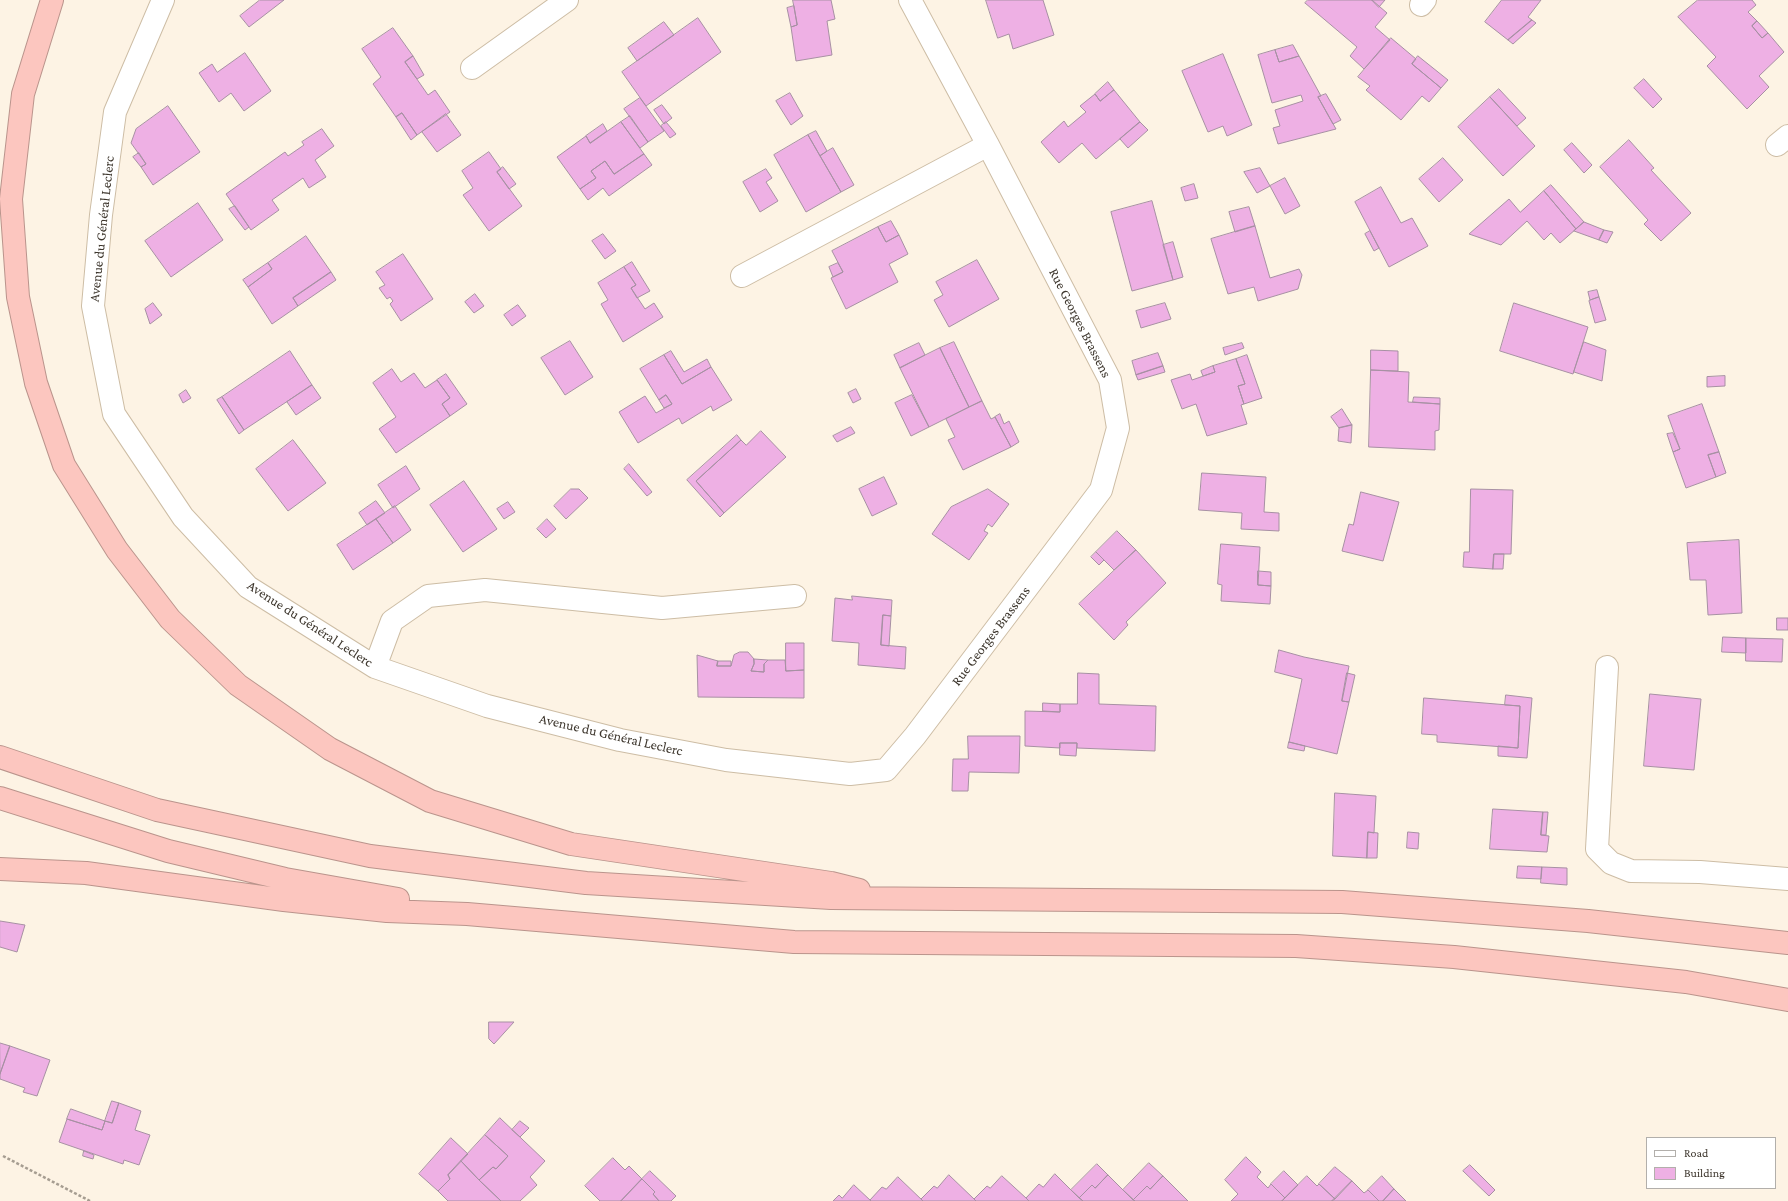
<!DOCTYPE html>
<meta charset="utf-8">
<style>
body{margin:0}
#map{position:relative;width:1788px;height:1201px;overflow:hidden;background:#fdf3e4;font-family:"Crimson Pro",serif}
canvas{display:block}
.legend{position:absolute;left:1646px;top:1137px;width:130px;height:52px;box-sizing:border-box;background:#fff;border:1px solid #b2afab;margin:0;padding:5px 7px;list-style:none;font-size:12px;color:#3e372e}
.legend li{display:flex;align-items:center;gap:8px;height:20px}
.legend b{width:20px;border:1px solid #b2afab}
</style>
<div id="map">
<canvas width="1788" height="1201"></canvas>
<ul class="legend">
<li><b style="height:5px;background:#fff"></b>Road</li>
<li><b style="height:11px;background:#eeb0e4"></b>Building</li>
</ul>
</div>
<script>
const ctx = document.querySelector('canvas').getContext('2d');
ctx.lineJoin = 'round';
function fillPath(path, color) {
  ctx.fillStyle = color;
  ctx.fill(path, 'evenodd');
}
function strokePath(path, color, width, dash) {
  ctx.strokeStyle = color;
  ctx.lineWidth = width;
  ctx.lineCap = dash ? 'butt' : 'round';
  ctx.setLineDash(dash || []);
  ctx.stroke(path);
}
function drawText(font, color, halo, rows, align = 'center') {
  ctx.font = font + ' "Crimson Pro",serif';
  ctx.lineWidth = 3;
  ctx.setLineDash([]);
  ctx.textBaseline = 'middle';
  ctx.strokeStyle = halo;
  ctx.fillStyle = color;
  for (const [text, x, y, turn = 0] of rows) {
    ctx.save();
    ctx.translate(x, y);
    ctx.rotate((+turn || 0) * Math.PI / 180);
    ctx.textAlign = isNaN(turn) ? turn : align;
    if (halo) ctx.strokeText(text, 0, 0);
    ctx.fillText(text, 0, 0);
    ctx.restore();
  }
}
const building = new Path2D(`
 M260,0H284L249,27L240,16Z
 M793,0H831L835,19L827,21L832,55L796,61L791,27L797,25Z
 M986,0H1043L1054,35L1013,49L1009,34L998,38Z
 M1308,0H1372L1387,13L1375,27L1390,40L1364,69L1350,56L1357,47L1305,3Z
 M1372,0H1385L1379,7Z
 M1502,0H1541L1528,17L1532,20L1508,40L1485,22Z
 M1698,0H1752L1756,5L1748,12L1757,21L1752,26L1762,38L1768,33L1784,52L1759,76L1769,87L1747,109L1707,66L1716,57L1678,17Z
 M794,6L797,25L791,27L787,8Z
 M698,18L721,52L646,106L622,72Z
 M1532,20L1536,23L1513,44L1508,40Z
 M1757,21L1768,33L1762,38L1752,26Z
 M664,22L674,35L637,61L628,48Z
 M393,28L413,56L405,62L428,95L435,90L450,112L417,135L402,113L396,117L373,84L381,77L362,49Z
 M1391,38L1416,59L1412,64L1441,88L1429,102L1422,96L1401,120L1366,90L1370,86L1358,77Z
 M1293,45L1299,56L1279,62L1275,50Z
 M1275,50L1279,62L1299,56L1321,96L1318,97L1336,129L1278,144L1273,128L1280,126L1275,110L1303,101L1301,95L1272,103L1258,55Z
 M245,53L271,91L244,111L231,93L219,102L199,73L212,64L217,72Z
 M1223,54L1252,125L1227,136L1223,126L1208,132L1182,71Z
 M413,56L424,75L417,79L405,62Z
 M1418,56L1448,80L1441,88L1412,64Z
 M1644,79L1662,99L1653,108L1634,88Z
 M1108,82L1114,90L1100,101L1095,94Z
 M1499,89L1526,118L1517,126L1490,97Z
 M1114,90L1140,122L1096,159L1082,143L1059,163L1041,142L1064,121L1068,127L1086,112L1080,106L1095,94L1100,101Z
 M790,93L803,116L791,125L776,101Z
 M1326,94L1341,120L1333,124L1318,97Z
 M1490,97L1535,146L1503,176L1458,127Z
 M640,98L664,131L648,142L624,109Z
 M662,105L672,118L664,124L654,110Z
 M168,106L200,152L153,185L141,167L146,164L131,143L136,129Z
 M402,113L417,135L411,140L396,117Z
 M446,114L461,135L437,152L422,132Z
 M630,116L648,142L640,148L621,122Z
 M621,122L644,154L614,174L605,161L591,171L596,178L580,189L557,157L586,136L590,143Z
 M666,122L676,134L670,138L661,126Z
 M1140,122L1148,130L1128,148L1120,139Z
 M603,124L607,131L590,143L586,136Z
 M322,129L334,146L315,160L326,177L309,188L303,178L272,200L279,210L251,230L226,194L285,152L288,156L304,145L302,142Z
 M816,131L827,151L820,156L808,135Z
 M808,135L841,192L806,212L774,155Z
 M1629,140L1654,168L1651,170L1691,213L1661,241L1644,224L1648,220L1600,167Z
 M1572,143L1592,165L1584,173L1564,150Z
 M833,148L854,185L841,192L820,156Z
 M489,152L501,169L497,172L522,206L489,231L463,195L473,188L462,171Z
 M139,153L146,164L141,167L133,157Z
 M644,154L652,165L609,196L603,188L588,200L580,189L596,178L591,171L605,161L614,174Z
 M1443,158L1463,180L1439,202L1419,179Z
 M503,167L516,184L509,189L497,172Z
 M1260,168L1270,186L1257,193L1244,172Z
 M766,169L772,178L766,182L778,201L760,212L743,182Z
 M1285,178L1300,206L1285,214L1270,186Z
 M1194,184L1198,198L1185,201L1181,188Z
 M1551,185L1584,222L1576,229L1544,191Z
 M1381,187L1401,223L1412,218L1428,246L1389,267L1355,202Z
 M1544,191L1576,229L1560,243L1551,233L1544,240L1527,221L1501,245L1469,234L1509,199L1520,212Z
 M1152,201L1173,280L1132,291L1111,212Z
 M198,203L223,240L171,277L145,241Z
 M235,206L249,227L245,230L229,209Z
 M1249,207L1255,226L1235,232L1229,212Z
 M891,221L899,235L886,242L878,227Z
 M1584,222L1604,230L1599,240L1574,231Z
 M1255,226L1270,278L1299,269L1302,275L1298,289L1258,301L1254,287L1228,294L1211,239Z
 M878,227L886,242L899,235L908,254L889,264L898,282L846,309L831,278L843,272L832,251Z
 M1604,230L1613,232L1607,243L1599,240Z
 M1370,231L1379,248L1374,251L1365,234Z
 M603,234L616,251L605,259L592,241Z
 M306,236L331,272L293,298L298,306L272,324L248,287L272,269L268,263Z
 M1173,242L1183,277L1173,280L1163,245Z
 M403,254L433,299L401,321L390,304L393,301L390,297L387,299L379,288L385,285L376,272Z
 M977,260L999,299L949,327L934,300L943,295L936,282Z
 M632,262L650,291L637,298L631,288L636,285L624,267Z
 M268,263L272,269L248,287L243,280Z
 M838,263L843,272L833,277L829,267Z
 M624,267L636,285L631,288L645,309L654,303L663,317L623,342L601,304L608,300L598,283Z
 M331,272L336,280L298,306L293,298Z
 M1597,290L1599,297L1590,300L1588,292Z
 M475,294L484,306L474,313L465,302Z
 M1599,297L1606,320L1595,323L1589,301Z
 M153,303L162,315L150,324L145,309Z
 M1165,303L1171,319L1141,328L1136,311Z
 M1514,303L1588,327L1573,374L1500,351Z
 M518,305L526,316L512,326L504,315Z
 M570,341L593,377L565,395L541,358Z
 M954,342L982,401L969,407L940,348Z
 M1584,342L1606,350L1602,381L1574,372Z
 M919,343L925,355L900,368L894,355Z
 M1242,343L1244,348L1225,355L1223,348Z
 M940,348L969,407L929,427L900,368Z
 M1371,350L1398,351V371L1371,370Z
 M290,351L312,385L244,430L222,397Z
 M671,351L684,372L707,359L711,367L682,384L664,355Z
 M1158,353L1163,366L1136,375L1132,361Z
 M664,355L682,384L711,367L732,400L713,411L711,406L682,424L679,418L638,443L619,412L645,396L656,413L672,404L666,395L659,400L640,369Z
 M1247,355L1262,398L1244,404L1238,386L1245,384L1236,359Z
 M1236,359L1245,384L1238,386L1244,404L1241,405L1247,424L1207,436L1196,404L1182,409L1171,380L1190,374L1192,380L1215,372L1213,366Z
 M1163,366L1165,372L1138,380L1136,375Z
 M1213,366L1215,372L1203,376L1201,371Z
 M392,369L401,382L414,373L425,388L437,380L450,398L442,404L450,416L396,453L379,429L396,417L373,383Z
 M1371,370L1409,372L1408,402L1440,404L1439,430L1435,431V450L1369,447Z
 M446,374L467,404L450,416L442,404L450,398L437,380Z
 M1725,376V386L1707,387V377Z
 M312,385L321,398L296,415L287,402Z
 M856,389L861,399L853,403L848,393Z
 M186,390L191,398L183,403L179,395Z
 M666,395L672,404L664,408L659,400Z
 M912,395L929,427L911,436L895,403Z
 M222,397L244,430L239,434L217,400Z
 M1414,397L1440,398V404L1413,402Z
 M982,401L991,419L995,417L1011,447L963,470L948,440L955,437L946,419Z
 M1702,404L1719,452L1708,455L1716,477L1686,488L1673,452L1680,449L1668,416Z
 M1342,409L1352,425L1339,428L1331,417Z
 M1000,414L1004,424L1009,421L1019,442L1011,447L995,417Z
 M1352,425L1351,443L1338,441L1339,428Z
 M851,427L855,433L837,442L833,436Z
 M761,431L786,457L724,513L696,481L741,440L746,445Z
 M1673,433L1680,449L1673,452L1667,434Z
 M737,435L741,440L696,481L724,513L720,517L687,480Z
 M293,440L326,483L288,511L256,469Z
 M1719,452L1726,473L1716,477L1708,455Z
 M629,464L652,492L647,496L624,469Z
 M406,466L420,489L393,508L378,485Z
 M1202,473L1266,477L1264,512L1279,513V531L1241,529L1242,513L1199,510Z
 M884,477L897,504L872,516L859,489Z
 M464,481L497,529L463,552L430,505Z
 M571,489H579L588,498L566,519L554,506Z
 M988,489L1009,504L992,527L988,524L984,531L988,533L969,560L932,534L951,507Z
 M1471,489L1513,490L1511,554H1494L1493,569L1463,567L1464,552H1469Z
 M1361,492L1399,502L1383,561L1342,551L1349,524L1353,525Z
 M376,501L385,513L367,525L359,513Z
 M508,502L515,512L504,519L497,509Z
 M395,506L411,530L393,543L376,519Z
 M376,519L393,543L353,570L337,545Z
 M547,519L556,529L546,538L537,529Z
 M1117,531L1136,550L1114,570L1096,552Z
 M1739,540L1742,613L1708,615L1706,580H1690L1687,543Z
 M1221,544L1260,547L1258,585L1271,586L1270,604L1221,601L1222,585L1218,584Z
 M1136,550L1166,583L1126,622L1128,625L1114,640L1079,604Z
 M1096,552L1104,560L1099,565L1091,557Z
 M1494,554H1504L1503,569H1493Z
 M1258,571L1271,572V586L1258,585Z
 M852,596L892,600L891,616L883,615L881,645L906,647L905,669L858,665L859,643L832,641L835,598L852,600Z
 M883,615L891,616L889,646L881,645Z
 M1777,618H1788V630H1777Z
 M1723,637L1746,638V653L1722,652Z
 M1746,638L1783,639L1782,662L1746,661Z
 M786,643H804V670L786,671Z
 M1279,650L1304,657L1349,666L1342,701L1349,702L1337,754L1289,742L1302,679L1275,672Z
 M740,652H748L754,659V664L751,671L764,672V664L768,660H785L786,671L804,670V698L698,697L697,655L718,661L717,666H731L734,655Z
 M754,659L768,660L764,664V672L751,671L754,664Z
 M718,661H731V666H717Z
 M1078,673L1099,674V704L1156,706L1155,751L1077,748V743H1060V748L1025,746V711L1060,712V704H1077Z
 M1347,673L1355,675L1349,702L1342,701Z
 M1650,694L1701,699L1694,770L1644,766Z
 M1506,695L1532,698L1527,758L1498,756V746L1518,748L1520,706L1505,705Z
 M1424,698L1520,706L1518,748L1437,742V735L1422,734Z
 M1043,703L1060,704V712L1043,711Z
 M968,736H1020L1019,773L969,772L968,791H952L953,759H968Z
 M1289,742L1305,746L1304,751L1288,748Z
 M1060,743H1077L1076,756L1060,755Z
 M1335,793L1376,796L1374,833L1368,832L1367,858L1333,856Z
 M1493,809L1543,812L1541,835L1549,836L1547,852L1490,849Z
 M1543,812H1548L1546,835H1541Z
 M1368,832L1378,833L1377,858H1367Z
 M1408,832L1419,833L1418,849L1407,848Z
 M1518,866L1542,867L1541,879L1517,878Z
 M1542,867L1567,868V885L1541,883Z
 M0,921L25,925L17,952L0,947Z
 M489,1022H514L494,1044L489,1039Z
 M0,1043L10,1046L0,1074Z
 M10,1046L50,1060L37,1096L23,1092L25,1088L0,1079V1074Z
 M112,1101L119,1103L112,1123L105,1121Z
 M119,1103L141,1111L135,1130L150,1135L139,1165L124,1160L123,1164L59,1142L67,1119L102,1130L105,1121L112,1123Z
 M71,1109L105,1121L102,1130L67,1119Z
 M500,1118L545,1161L530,1177L537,1185L520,1201H501L479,1180L493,1167L496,1169L508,1156L485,1135Z
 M520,1121L529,1128L520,1137L512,1130Z
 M485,1135L508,1156L496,1169L493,1167L479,1180L461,1161Z
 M451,1138L468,1154L448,1175L450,1179L438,1191L419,1174Z
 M84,1151L94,1155L93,1159L83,1156Z
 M1246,1157L1261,1172L1257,1177L1268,1188L1271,1184L1285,1198L1282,1201H1231L1238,1194L1225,1180Z
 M613,1158L625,1170L629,1166L642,1179L621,1201H600L585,1186Z
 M461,1161L479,1180L501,1201H448L438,1191L450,1179L448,1175Z
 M1149,1163L1163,1176L1150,1189L1147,1186L1133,1200L1123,1190Z
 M1097,1164L1108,1175L1095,1188L1092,1185L1079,1198L1071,1190Z
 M1470,1165L1495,1190L1489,1196L1463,1171Z
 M1335,1167L1352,1181L1335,1199L1319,1184Z
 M650,1171L676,1196L671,1201H659L653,1194L655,1192L642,1179Z
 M1284,1171L1298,1185L1285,1198L1271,1184Z
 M1055,1174L1071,1190L1083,1201H1029L1026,1198L1039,1184L1043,1187Z
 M949,1175L974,1199L976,1201H923L921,1199L934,1186L937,1188Z
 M1108,1175L1123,1190L1135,1201H1083L1079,1198L1092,1185L1095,1188Z
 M1002,1176L1026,1198L1029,1201H976L974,1199L987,1186L990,1188Z
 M1163,1176L1188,1201H1135L1133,1200L1147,1186L1150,1189Z
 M1307,1176L1317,1186L1319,1184L1335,1199L1332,1201H1282Z
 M1382,1176L1394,1189L1383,1201H1379L1368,1190Z
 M898,1177L923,1201H871L870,1200L882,1187L886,1189Z
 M642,1179L655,1192L653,1194L659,1201H621Z
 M1352,1181L1364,1193L1368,1190L1379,1201H1332Z
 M854,1185L871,1201H833L839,1195L842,1198Z
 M1394,1189L1406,1201H1383Z`);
fillPath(building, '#eeb0e4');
strokePath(building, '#a790a3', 1);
const minor = new Path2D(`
 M163,0L115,112L101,215L93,306L114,414L183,517L248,587L375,667L487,706L620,740L726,760L850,774L886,770L915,736L1101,490L1118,428L1110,380L988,145L910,0
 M1421,5L1425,0
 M472,68L567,0
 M1777,145L1788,136
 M742,276L988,145
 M375,667L392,621L428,596L485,590L662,608L795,596
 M1607,667L1597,849L1611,863L1631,871L1700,872L1788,879`);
const motorway = new Path2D(`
 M52,0L23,94L11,199L18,297L36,383L64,465L117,550L170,619L238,685L330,749L430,801L571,844L831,883L859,890
 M0,757L157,810L370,856L586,883L831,898L1342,902L1588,921L1788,943
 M0,798L168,851L285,879L398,899
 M0,869L86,873L284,900L387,911L467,914L794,942L1296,946L1454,957L1686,982L1788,1000`);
strokePath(minor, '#cdbda5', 24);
strokePath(motorway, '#ba948c', 24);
strokePath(new Path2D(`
 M3,1156L90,1201`), '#a69d91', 2.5, [3, 2]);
strokePath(minor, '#fff', 22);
strokePath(motorway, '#fcc6bf', 22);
drawText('14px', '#3e372e', '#fff', [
 ["Avenue du Général Leclerc",102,229,-84],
 ["Rue Georges Brassens",1080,323,63],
 ["Avenue du Général Leclerc",310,624,33],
 ["Rue Georges Brassens",991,636,-53],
 ["Avenue du Général Leclerc",611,735,13]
]);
</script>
